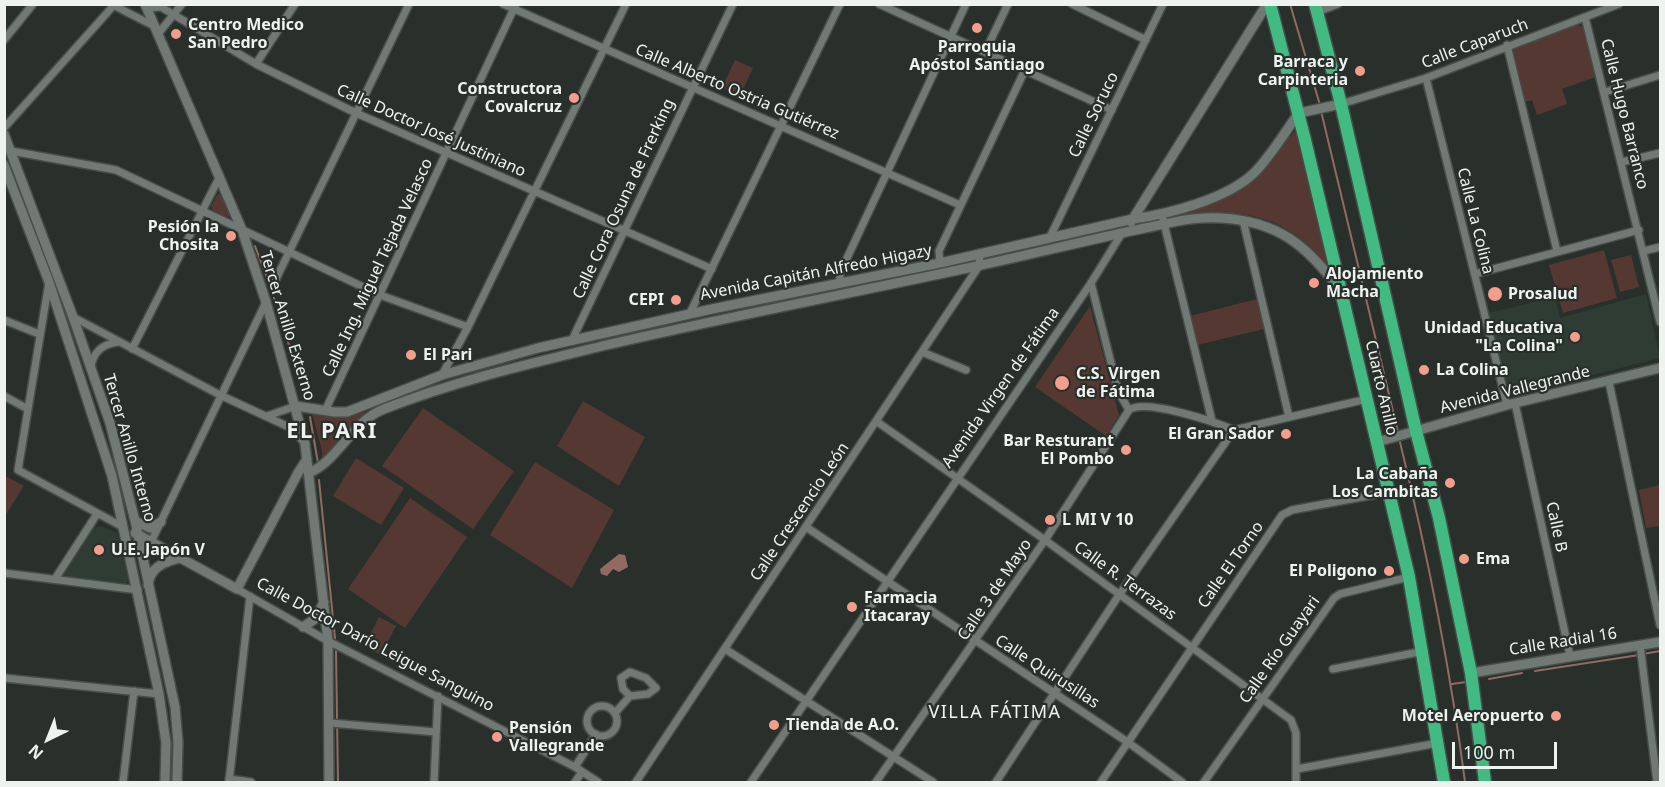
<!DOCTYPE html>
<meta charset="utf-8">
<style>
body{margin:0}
#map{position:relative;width:1665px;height:787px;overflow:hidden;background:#29302c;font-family:"Noto Sans",sans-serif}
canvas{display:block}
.frame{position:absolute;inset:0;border:6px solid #eef3f0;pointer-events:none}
.north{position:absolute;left:18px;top:709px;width:60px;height:60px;-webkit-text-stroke:4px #29302c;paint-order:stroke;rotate:223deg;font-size:16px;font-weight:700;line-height:24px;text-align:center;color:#eef3f0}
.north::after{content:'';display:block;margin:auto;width:21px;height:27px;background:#eef3f0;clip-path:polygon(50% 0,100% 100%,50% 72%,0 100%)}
.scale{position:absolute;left:1452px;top:742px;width:105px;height:27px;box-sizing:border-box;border:3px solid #eef3f0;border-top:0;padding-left:8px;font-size:18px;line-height:21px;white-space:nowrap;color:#eef3f0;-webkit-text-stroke:4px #29302c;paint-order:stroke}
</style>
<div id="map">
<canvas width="1665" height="787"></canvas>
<div class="frame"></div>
<div class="north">N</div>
<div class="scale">100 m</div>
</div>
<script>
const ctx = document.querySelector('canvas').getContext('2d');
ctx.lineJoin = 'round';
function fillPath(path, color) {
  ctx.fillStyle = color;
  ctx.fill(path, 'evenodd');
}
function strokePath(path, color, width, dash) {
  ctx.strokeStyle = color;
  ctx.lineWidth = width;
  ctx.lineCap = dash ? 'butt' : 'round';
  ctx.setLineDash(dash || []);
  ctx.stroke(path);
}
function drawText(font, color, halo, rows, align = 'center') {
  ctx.font = font + ' "Noto Sans",sans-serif';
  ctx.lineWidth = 4.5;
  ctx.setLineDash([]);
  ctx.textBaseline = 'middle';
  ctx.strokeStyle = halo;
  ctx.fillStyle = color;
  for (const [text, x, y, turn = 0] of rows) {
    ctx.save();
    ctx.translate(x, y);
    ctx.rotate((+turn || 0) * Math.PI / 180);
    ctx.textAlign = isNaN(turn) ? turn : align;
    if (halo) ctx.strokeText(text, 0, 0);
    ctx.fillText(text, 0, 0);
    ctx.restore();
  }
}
fillPath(new Path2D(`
 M1646,294L1660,358L1510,396L1489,313L1555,297L1560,318Z
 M101,526L117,533L128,579L126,583L64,576L62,574L92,528Z`), '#2f3c34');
fillPath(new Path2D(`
 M1576,24L1585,28L1598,76L1562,89L1567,104L1537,115L1532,100L1524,102L1513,48Z
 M735,60L753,68L740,96L722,88Z
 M1297,130L1328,266C1302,234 1267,211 1224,214C1204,215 1182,219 1163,215C1199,206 1234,202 1261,173C1274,159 1282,142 1297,130Z
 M218,194L225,196L233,216L225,217L213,211L211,206Z
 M1604,250L1617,298L1563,313L1549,265Z
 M1631,255L1639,287L1620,292L1611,260Z
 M1257,299L1264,329L1197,345L1190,316Z
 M1090,306L1119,415L1106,436L1035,387Z
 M583,401L645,437L619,486L557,446Z
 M423,408L514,471L473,529L382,466Z
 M369,411L370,414L351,427L322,461V450L312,414L334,418Z
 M356,458L404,488L381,525L333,496Z
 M535,462L614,510L572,588L490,535Z
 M7,477L24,486L5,516V478Z
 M1660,485V526L1646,528L1639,490Z
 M410,498L467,537L405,628L348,589Z
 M379,617L396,626L381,655L364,646Z`), '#563832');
fillPath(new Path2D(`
 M619,554L625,555L628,567L619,572L613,569L607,576L601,574L600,569Z`), '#936a62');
strokePath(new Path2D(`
 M1290,4L1320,105
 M1321,111L1398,432
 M255,246L272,291
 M274,298L276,303
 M280,316L296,368
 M310,417L318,463
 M1399,438C1427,552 1450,666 1465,782
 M319,480L335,638
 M336,651L338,782
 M1643,654L1660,651
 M1535,671L1639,655
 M1489,679L1522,673
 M1452,684L1466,682`), '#936a62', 2);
const street = new Path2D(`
 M111,4L156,27
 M503,4L960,205
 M879,4L1112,110
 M1072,4L1146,40
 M146,8L161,7L256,64L356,113L712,269
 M1317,12L1338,4
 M1585,17L1660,322
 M158,34L182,4
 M4,40L33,4
 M1507,45L1557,251
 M985,52L1008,4
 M256,64L295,4
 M1426,78L1507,405
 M1605,92L1660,75
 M1341,104L1426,78L1619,4
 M4,128L115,4
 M11,151L116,170L380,295L468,327
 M1622,162L1660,153
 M1162,215L1212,421
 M1243,220L1289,417
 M1050,237L1163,4
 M1644,251L1660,247
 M940,263L939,251L1024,72
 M1475,274L1639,230
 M276,279L409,4
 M49,282L18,470L123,527
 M840,283V273L966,4
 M1091,283L1118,391L1129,410
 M690,313L840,4
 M73,317L220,395L291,428L302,440
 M4,320L39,334
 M572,340L733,4
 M132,349L220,176
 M922,352L966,370
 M91,366C94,351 103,344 118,342
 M442,375L468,327L626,4
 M1609,382L1660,625
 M4,396L26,408
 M1515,403L1570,656
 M325,411L516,4
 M267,416L296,406
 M876,421L1045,540L1291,720L1296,733V782
 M1234,430L1367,399
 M806,527L1129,743L1182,782
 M151,542L266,302
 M4,573L138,590
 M55,579L97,514
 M237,589L328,641L575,767L598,782
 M1640,645L1657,782
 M725,649L933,782
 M1333,669L1424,651
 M630,672L646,678L656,688L648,694L630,696L623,689L621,678Z
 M4,678L159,694
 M587 721a15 15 0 1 1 30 0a15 15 0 1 1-30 0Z
 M615,713L630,696
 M330,723L436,732
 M575,767L596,734
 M1297,769L1438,743
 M229,779L251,782
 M123,782L134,691
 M229,782L250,596
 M434,782L438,696
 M575,782L582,772
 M636,782L979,266L980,254
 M751,782L1091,283L1122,233
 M876,782L1045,540L1129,410C1145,398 1215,422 1234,430
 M996,782L1119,595L1234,430
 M1101,782L1282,515L1292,510L1389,492
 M1204,782L1334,598L1340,594L1409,577`);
const secondary = new Path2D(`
 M145,4L242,230L266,302L305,444L328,641L329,782
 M4,134L73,317L110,423L135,521L175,707L178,742L177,782
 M4,165L49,282L112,476L159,694L166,743L165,782
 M1131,222L1267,4
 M296,406L334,412H347L442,375L538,348L712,309L940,263L1133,219C1169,214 1227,199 1254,173C1271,156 1284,133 1299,113L1341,104
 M1377,442L1507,405L1660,368
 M309,473C340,459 351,422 384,409C455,381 528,364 602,346C726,317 852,293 977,266C1033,254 1088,240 1145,228C1171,223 1194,216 1221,218C1277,221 1307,245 1339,289
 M135,521L150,528L161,522
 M135,533L237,589L298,473L307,459
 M148,585C150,567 164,562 180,558
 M303,627L315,619L324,602
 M1471,673L1660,642`);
const highway = new Path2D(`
 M1270,4L1305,140L1409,577L1444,782
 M1315,4L1341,104L1416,431L1439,518L1471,673L1485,782`);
strokePath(street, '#474d49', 10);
strokePath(secondary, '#474d49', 12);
strokePath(highway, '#474d49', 15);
strokePath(street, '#717974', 7);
strokePath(secondary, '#717974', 9);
strokePath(highway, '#42bb82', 12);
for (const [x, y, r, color] of [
 [977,28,6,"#f49d8c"],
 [176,34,6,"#f49d8c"],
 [1360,71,6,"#f49d8c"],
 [574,98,6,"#f49d8c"],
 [231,236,6,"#f49d8c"],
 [1314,283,6,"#f49d8c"],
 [1495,294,8,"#f49d8c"],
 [676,300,6,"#f49d8c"],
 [1575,337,6,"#f49d8c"],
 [411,355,6,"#f49d8c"],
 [1424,370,6,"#f49d8c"],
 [1062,383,8,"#f49d8c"],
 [1286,434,6,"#f49d8c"],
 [1126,450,6,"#f49d8c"],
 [1450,483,6,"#f49d8c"],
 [1050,520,6,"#f49d8c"],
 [99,550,6,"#f49d8c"],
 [1464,559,6,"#f49d8c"],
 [1389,571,6,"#f49d8c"],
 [852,607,6,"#f49d8c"],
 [1556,716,6,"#f49d8c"],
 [774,725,6,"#f49d8c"],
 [497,737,6,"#f49d8c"]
]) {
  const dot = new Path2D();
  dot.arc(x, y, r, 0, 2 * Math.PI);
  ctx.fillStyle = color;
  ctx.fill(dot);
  strokePath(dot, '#29302c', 2);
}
drawText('bold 16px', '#eef3f0', '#29302c', [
 ["Centro Medico",188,25],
 ["San Pedro",188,43],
 ["Parroquia",977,47,"center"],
 ["Apóstol Santiago",977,65,"center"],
 ["Barraca y",1348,62,"right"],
 ["Carpinteria",1348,80,"right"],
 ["Constructora",562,89,"right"],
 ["Covalcruz",562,107,"right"],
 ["Pesión la",219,227,"right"],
 ["Chosita",219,245,"right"],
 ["Alojamiento",1326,274],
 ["Macha",1326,292],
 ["Prosalud",1508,294],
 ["CEPI",664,300,"right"],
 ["Unidad Educativa",1563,328,"right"],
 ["\"La Colina\"",1563,346,"right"],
 ["El Pari",423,355],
 ["La Colina",1436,370],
 ["C.S. Virgen",1076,374],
 ["de Fátima",1076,392],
 ["El Gran Sador",1274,434,"right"],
 ["Bar Resturant",1114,441,"right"],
 ["El Pombo",1114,459,"right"],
 ["La Cabaña",1438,474,"right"],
 ["Los Cambitas",1438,492,"right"],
 ["L MI V 10",1062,520],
 ["U.E. Japón V",111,550],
 ["Ema",1476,559],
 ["El Poligono",1377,571,"right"],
 ["Farmacia",864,598],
 ["Itacaray",864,616],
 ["Motel Aeropuerto",1544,716,"right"],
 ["Tienda de A.O.",786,725],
 ["Pensión",509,728],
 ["Vallegrande",509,746]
], 'left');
drawText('16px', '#eef3f0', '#29302c', [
 ["Calle Caparuch",1475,44,-21],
 ["Calle Alberto Ostria Gutiérrez",737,92,23],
 ["Calle Hugo Barranco",1624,114,76],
 ["Calle Soruco",1094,115,-64],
 ["Calle Doctor José Justiniano",431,131,24],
 ["Calle Cora Osuna de Frerking",624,199,-65],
 ["Calle La Colina",1475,221,76],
 ["Calle Ing. Miguel Tejada Velasco",378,268,-65],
 ["Avenida Capitán Alfredo Higazy",816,273,-11],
 ["Tercer Anillo Externo",287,326,73],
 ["Avenida Virgen de Fátima",1001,388,-55],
 ["Cuarto Anillo",1381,388,77],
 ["Avenida Vallegrande",1515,390,-14],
 ["Tercer Anillo Interno",129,448,74],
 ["Calle Crescencio León",800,512,-56],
 ["Calle B",1556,527,78],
 ["Calle El Torno",1231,565,-55],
 ["Calle R. Terrazas",1125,581,36],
 ["Calle 3 de Mayo",995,590,-56],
 ["Calle Radial 16",1563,642,-9],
 ["Calle Doctor Darío Leigue Sanguino",375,645,28],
 ["Calle Río Guayari",1280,650,-55],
 ["Calle Quirusillas",1047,672,33]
]);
ctx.letterSpacing = '1.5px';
drawText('18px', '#eef3f0', '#29302c', [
 ["VILLA FÁTIMA",995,713]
]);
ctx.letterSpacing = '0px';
ctx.letterSpacing = '1.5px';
drawText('bold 22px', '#eef3f0', '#29302c', [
 ["EL PARI",332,432]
]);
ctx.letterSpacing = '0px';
</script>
